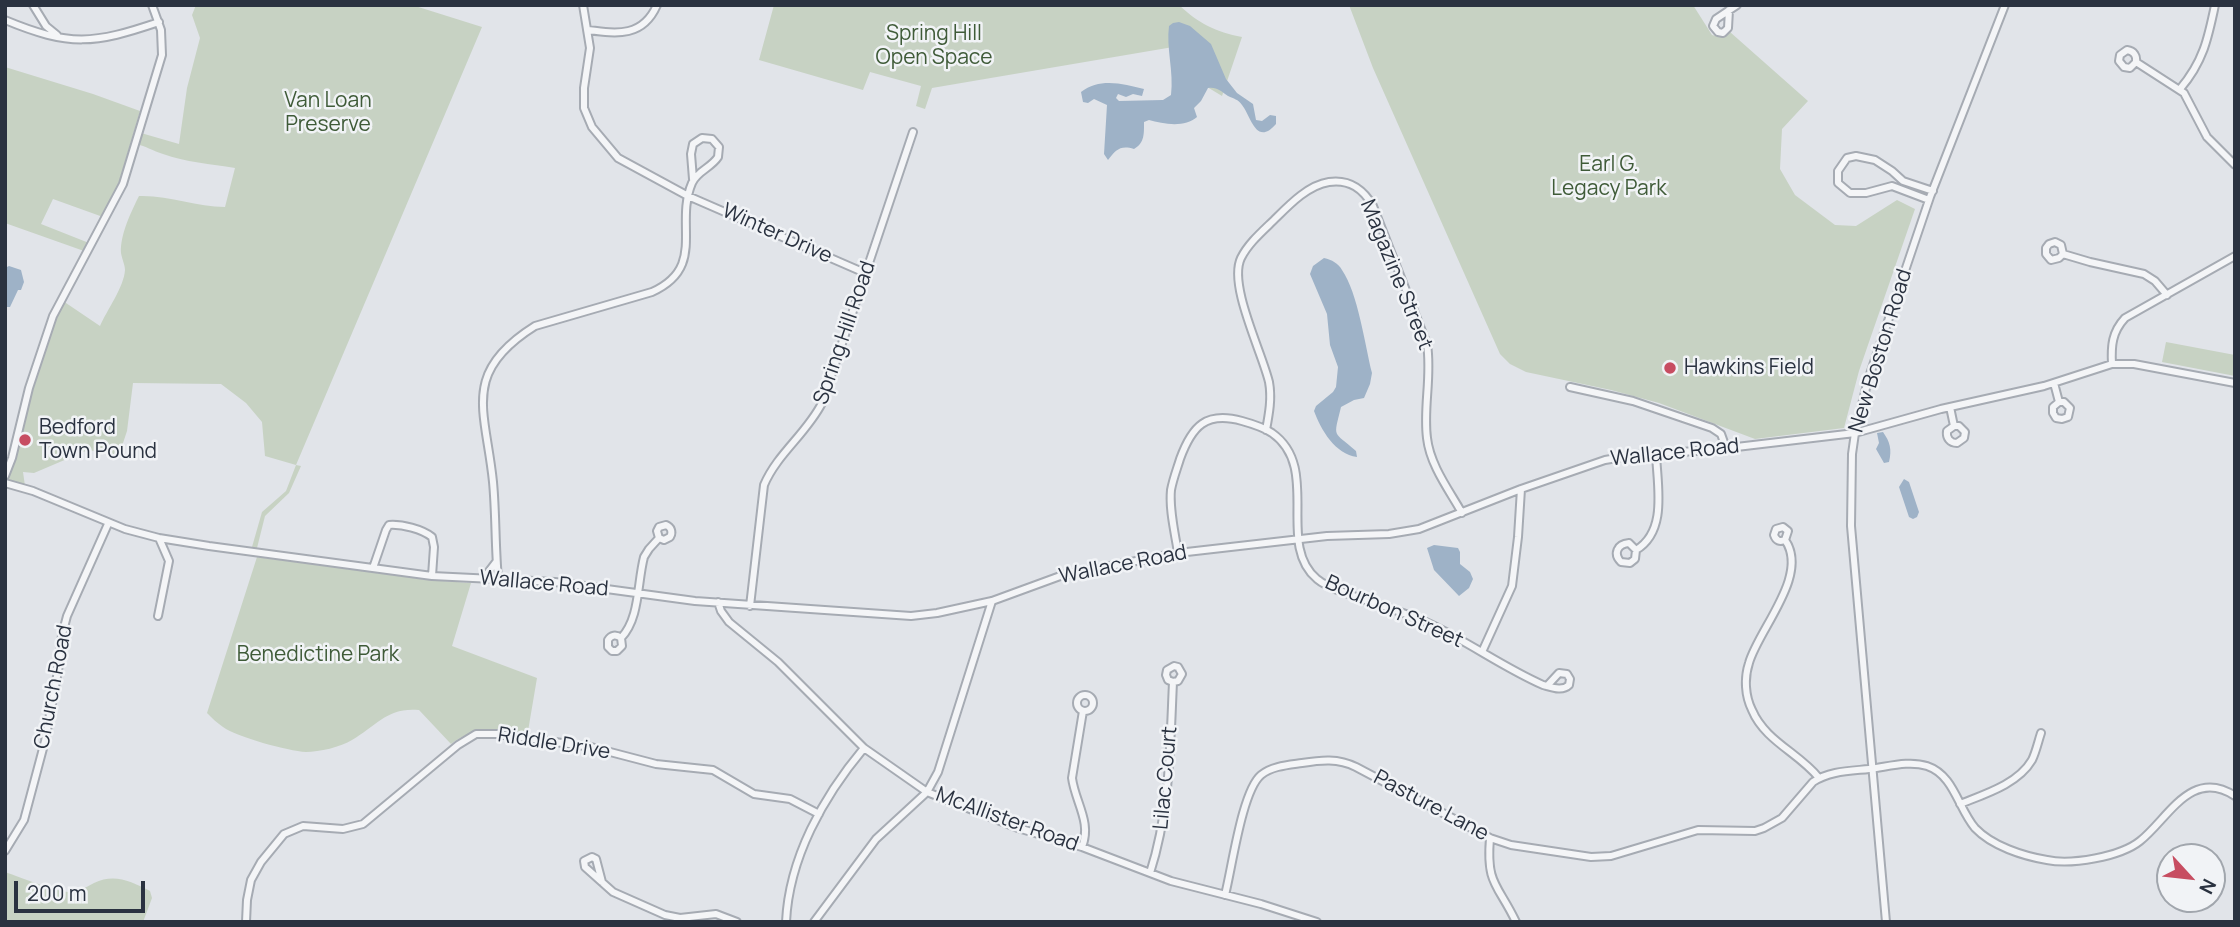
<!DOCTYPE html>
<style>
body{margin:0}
#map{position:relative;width:2240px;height:927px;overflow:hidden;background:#e1e4e9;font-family:Manrope,sans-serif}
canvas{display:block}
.frame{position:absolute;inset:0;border:7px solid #2a3240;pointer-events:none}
.north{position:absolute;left:2156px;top:843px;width:70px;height:70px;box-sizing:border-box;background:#f1f3f6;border:2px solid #a1a6ad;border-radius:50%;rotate:117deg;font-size:19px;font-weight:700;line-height:28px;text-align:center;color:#2a3240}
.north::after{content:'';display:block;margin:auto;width:24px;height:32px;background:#c74d61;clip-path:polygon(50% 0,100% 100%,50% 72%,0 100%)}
.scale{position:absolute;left:14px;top:881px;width:131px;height:32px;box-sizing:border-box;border:4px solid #2a3240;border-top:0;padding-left:9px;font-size:21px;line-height:24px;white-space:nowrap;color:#2a3240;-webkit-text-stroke:5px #f1f3f6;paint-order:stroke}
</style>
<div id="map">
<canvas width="2240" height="927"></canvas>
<div class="frame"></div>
<div class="north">N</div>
<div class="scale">200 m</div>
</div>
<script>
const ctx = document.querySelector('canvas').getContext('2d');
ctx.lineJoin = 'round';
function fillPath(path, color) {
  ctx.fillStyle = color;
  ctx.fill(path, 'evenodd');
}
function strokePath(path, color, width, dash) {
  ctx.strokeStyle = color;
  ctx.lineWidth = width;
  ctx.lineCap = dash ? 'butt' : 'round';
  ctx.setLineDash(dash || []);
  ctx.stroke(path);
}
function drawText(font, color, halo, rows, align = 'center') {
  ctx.font = font + ' Manrope,sans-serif';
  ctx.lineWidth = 5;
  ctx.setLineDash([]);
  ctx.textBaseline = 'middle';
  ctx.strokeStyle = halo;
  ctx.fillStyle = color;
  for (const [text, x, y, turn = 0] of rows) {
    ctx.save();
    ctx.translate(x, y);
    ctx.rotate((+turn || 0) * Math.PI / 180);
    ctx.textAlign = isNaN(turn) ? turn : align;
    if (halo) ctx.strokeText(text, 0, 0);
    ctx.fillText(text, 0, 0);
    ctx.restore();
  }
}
fillPath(new Path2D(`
 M196,5H412L482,27L296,465L301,466L289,493L265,516L257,548L252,547L262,512L286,491L296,465L265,456L262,422L246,403L221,384L133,383L127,431L119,455L88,450L34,473L23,472L25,486L7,479C27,421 34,356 63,301L100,326C107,310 124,287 125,270C125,265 122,259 121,253C120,235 131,212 139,196C169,195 196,207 225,207L235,168C211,164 185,162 163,154C153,151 146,146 136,144L141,133L179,144L187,88L200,38L192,15Z
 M774,5H1179C1198,23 1216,32 1242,37L1222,96L1189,76L1179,46L932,88L925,109L916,106L921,86L870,72L863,90L759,60Z
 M1349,5H1693L1712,35L1720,37L1730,32L1808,101L1782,129L1780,169L1795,195L1835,225L1856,226L1897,200L1915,209L1859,371L1844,428L1755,439L1659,403L1611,390L1526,372L1510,364L1500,354L1373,68Z
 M5,67L93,94L140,111L119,182L103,217L53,199L41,224L89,243L84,251L5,223Z
 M2166,342L2235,355V376L2162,362Z
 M257,557L429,580L471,583L452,646L537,678L527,737C496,732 478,723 451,744L419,710C388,707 377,725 352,740C341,747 319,752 306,752C288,751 237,737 223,727C217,723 212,718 207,713Z
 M5,872C23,878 51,890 68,892C78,892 85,888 94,883C114,873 131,881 150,891L152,898L143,922H5Z`), '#c7d2c3');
fillPath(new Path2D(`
 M1179,22L1190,26L1211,44L1226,79L1237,93L1253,104L1256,120L1262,121L1270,115L1276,116V124C1256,147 1251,116 1242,105C1238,99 1234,99 1228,96C1220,91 1218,87 1208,88L1201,101L1194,108L1197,117C1185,128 1163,124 1149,120L1144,122C1144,133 1145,143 1134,149C1120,145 1116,150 1108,160L1104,154L1107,105L1094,99L1088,103L1083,102L1081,92C1100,77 1124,84 1144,89L1142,96L1133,94L1126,97L1118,94L1116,98L1119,101L1163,100L1171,95C1174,72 1166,48 1169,26L1173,23Z
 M1324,258C1332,260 1338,263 1342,270C1358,293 1365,345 1372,373L1370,384L1364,398L1354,400L1341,407C1333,440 1333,430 1356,451L1357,457C1335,454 1321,430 1314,411L1316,406L1333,392L1336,387L1338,367L1330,345L1327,314L1310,274L1313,266Z
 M9,266L21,270L24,282L21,290H18L10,307H5V268Z
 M1883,432C1890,442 1892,449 1889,462L1884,463L1876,449L1879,443L1877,433Z
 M1904,479L1909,482L1919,512L1917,517L1913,519L1909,517L1899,487Z
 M1434,545L1458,548L1460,552V564L1470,572L1473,579L1469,588L1459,596L1434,570L1427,548Z`), '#9eb2c7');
const minor = new Path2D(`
 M33,5L46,26L57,35
 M583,5L590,48L584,88V108L592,127L618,158L688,196L865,273
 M1729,10L1728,28L1723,33L1718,32L1713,26L1716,19L1737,5
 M5,20C70,47 94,44 159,22
 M588,30C618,34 643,37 657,5
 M2136,62L2130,68L2124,67L2119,61L2120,55L2127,50C2134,51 2137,56 2136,62L2184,93L2207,137L2235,165
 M2180,89C2203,62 2208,39 2215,5
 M1929,200L1892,186L1866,193H1850L1838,183V171L1847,158L1856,156L1875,160L1892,171L1903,181L1933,191
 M2063,254L2059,258L2051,260L2046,254V248L2049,244L2055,242L2061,245L2063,254L2090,262L2144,274L2155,281L2167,295
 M2112,364C2111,346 2112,332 2125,318L2235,256
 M2054,383L2059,402H2064L2070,408L2068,417L2062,419L2056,418L2053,413V407L2059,402
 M1570,387L1633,401L1712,428L1721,434L1726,448
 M1950,407L1954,426L1947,431C1946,438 1950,443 1957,443L1964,438L1965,432L1959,426H1954
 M1266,430C1269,414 1272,398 1269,382C1262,352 1228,285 1241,258C1249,242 1264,230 1277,217C1291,203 1309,185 1329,182C1350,179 1363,189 1373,206L1427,344C1432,377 1423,407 1427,438C1430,465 1449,490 1462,513
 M5,476L12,458L29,388L53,316L123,184L162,55L161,30L152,5
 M5,483L33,491L125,529L159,538L209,546L432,576L555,582L695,601L911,616L937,613L992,601L1063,575L1178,553L1327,536L1389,534L1419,529L1521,489L1605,460L1635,455L1711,450L1855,433L1941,409L2044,386L2112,364H2134L2235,383
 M1785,540C1780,542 1776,541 1774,535L1776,529L1783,527L1788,531L1785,540C1810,575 1758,630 1749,663C1744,678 1745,696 1752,710C1765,741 1799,753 1819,778
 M1636,550L1635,559L1630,563L1621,562C1613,554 1617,544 1629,543L1636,550C1668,531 1657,485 1656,453
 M1178,553C1175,533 1169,510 1171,490C1173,479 1177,469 1180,459C1192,426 1206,411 1242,421C1253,424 1263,427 1272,433C1322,468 1275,544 1317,579C1326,587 1340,591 1351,595C1375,604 1401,611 1426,622C1466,640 1502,667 1543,685C1551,687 1562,692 1569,685L1570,679L1567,674L1559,673L1547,686
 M373,568L386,530L389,525C402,524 422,529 432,537L434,547L432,576
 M483,579L496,562
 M498,579C495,547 496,514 493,482C486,411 460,373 535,326L652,292C707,267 674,225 692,183C697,171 711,168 718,157L719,147L712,139L702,138L693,144L691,154L693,179
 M718,602L721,611L729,622L778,662L864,748L927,792L1018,828L1082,847L1171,881L1261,904L1317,922
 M750,606L764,485C777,454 807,433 822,403L913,132
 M158,616L169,561L159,538
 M621,638C616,634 611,635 608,640V647L612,651H617L622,646L621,638C640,618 637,584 644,557L649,549L659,538L664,540L670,537C673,532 671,527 666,525L659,527L657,531L659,538
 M1482,652L1512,586L1518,537L1521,489
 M1077 703a8 8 0 1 1 16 0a8 8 0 1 1-16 0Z
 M1960,804C1985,794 2018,784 2032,760C2036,752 2038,742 2041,733
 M1490,838C1486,885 1498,884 1516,922
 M1082,847C1092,822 1075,802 1072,778L1083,711
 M5,851L24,820L45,741L58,671L62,635L67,616L108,524
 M1150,873C1170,811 1170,747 1173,682L1178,681L1182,674L1178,667L1174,666L1167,670L1166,675L1168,680L1173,682
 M602,882L596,859L592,857L584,861L585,867L613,892L665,915L680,918L716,914L737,922
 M1225,895C1232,868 1242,791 1261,775C1272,766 1288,765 1302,763C1321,760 1338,758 1356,767L1490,838L1511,845L1591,857L1611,856L1698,830L1755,831L1764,828L1782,818L1813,782C1829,771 1850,771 1869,769C1887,767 1909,760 1927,766C1954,775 1958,808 1975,828C1992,846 2023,856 2047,860C2071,865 2120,857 2140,841C2168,819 2191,767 2235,796
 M246,922L247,900L251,880L261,862L284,834L303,826L343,829L363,824L458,745L476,734H497L591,747L656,764L713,770L754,794L790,799L819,814
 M786,922C789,858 823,797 864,748
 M814,922L876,839L927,792L938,772L992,601
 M1886,922L1851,526L1852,454L1855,433L1868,380L1930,197L2005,5`);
strokePath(minor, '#a6abb3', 10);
strokePath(minor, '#f4f5f7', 6);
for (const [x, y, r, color] of [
 [1670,368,7,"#c74d61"],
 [25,440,7,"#c74d61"]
]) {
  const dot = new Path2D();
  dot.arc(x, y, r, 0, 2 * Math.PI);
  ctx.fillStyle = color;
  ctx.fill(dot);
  strokePath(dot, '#f1f3f6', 2.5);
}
drawText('21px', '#3f5b38', '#f1f3f6', [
 ["Spring Hill",934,34],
 ["Open Space",934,58],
 ["Van Loan",328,101],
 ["Preserve",328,125],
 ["Earl G.",1609,165],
 ["Legacy Park",1609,189],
 ["Benedictine Park",318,655]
]);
drawText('21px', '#2a3240', '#f1f3f6', [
 ["Winter Drive",777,234,24],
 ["Magazine Street",1396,275,68],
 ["Spring Hill Road",845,333,-71],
 ["New Boston Road",1881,351,-73],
 ["Wallace Road",1675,453,-6],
 ["Wallace Road",1123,565,-11],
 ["Wallace Road",544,584,5],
 ["Bourbon Street",1394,612,24],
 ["Church Road",54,687,-79],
 ["Riddle Drive",554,744,9],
 ["Lilac Court",1166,778,-85],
 ["Pasture Lane",1431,806,28],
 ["McAllister Road",1007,820,20]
]);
drawText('21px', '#2a3240', '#f1f3f6', [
 ["Hawkins Field",1684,368],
 ["Bedford",39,428],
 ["Town Pound",39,452]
], 'left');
</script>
